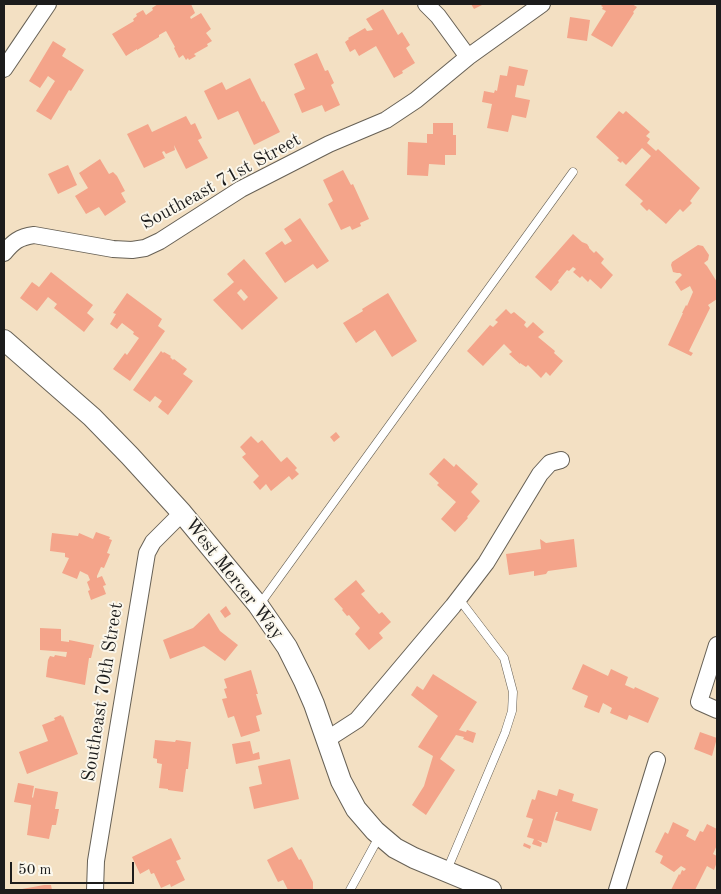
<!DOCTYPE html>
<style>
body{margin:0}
#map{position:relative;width:721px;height:894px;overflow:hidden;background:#f3e0c3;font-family:"Old Standard TT",serif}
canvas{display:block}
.frame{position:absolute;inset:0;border:5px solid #1c1c1c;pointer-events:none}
.scale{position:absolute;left:10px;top:862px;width:124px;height:22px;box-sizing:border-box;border:2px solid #1c1c1c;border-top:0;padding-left:6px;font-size:15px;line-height:18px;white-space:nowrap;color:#1c1c1c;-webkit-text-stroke:4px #fbf7ec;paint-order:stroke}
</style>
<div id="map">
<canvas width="721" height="894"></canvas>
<div class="frame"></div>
<div class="scale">50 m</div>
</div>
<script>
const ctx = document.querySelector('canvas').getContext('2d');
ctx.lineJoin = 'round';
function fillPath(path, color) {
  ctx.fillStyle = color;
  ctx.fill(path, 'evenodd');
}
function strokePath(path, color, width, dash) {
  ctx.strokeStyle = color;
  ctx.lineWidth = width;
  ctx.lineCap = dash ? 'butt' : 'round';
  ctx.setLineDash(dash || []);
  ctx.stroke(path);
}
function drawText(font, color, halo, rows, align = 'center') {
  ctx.font = font + ' "Old Standard TT",serif';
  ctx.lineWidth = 4;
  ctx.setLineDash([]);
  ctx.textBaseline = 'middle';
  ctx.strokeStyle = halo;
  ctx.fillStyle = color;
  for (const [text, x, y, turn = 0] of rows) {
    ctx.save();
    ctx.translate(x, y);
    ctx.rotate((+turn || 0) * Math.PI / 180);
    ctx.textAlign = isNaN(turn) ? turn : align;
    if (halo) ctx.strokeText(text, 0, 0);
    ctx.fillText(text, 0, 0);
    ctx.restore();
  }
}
fillPath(new Path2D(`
 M158,4H191L195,13L190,17L191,19L201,13L211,29L206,33L212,41L207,44L208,46L194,54L196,56L189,60L188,58L186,60L183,55L179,58L174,48L175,47L166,31L159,35V37L137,50V49L126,56L112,34L134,21L133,19L137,16L136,14L143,10L146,15L153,10L152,8Z
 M471,4H484L474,9Z
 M603,4H632L637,7L633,12L634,13L612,47L591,35L606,11L602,9L603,7L601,6Z
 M383,9L398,35L402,32L410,45L406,48L415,63L402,71L403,73L394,78L376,46L359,56L355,49L350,52L345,42L349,39L348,38L365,28L367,31L373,30L366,19Z
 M570,17L590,20L587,41L567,38Z
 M53,41L66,49L62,56L84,70L71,91L69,90L51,120L36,111L55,81L48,76L40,88L29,81Z
 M317,53L325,71L328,70L334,83L331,85L340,105L325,112L322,105L302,113L294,94L305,89L294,64Z
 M509,66L528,70L524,86L517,85L515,97L530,100L526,118L512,115L508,132L487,128L492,104L482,102L484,91L494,93L495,90L497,91L500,75L507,76Z
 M250,78L262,102L264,101L280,132L254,145L238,111L218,120L204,91L222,82L226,90Z
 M619,111L623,114L626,111L650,132L646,136L650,139L647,143L656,151L658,149L700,188L690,201L692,203L683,212L680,209L666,224L649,209L647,211L640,204L643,201L625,185L651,156L642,148L626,165L622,161L621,163L617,160L619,158L596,137Z
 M186,116L191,125L195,123L202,138L198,140L208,158L186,169L174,145L175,150L166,154L164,151L162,152L165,158L144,168L127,134L148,124L152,132Z
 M433,123H453V135H456V155H445V165L429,164L428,176L407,175L408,142L427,143V134H433Z
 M100,159L109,174L113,172L117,176L125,191L121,193L126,202L105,216L99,207L86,214L75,196L88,188L79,173Z
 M68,165L77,185L58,194L48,174Z
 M343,170L351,185L353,184L369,219L360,223L361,226L352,230L350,226L341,230L328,204L333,201L323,180Z
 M300,218L329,261L317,269L313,264L285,283L265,253L282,241L285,245L292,241L284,229Z
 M573,234L582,242L587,244L589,247V248L594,253L596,251L604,259L601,263L613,275L601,289L590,279L588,282L582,276L580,278L573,272L576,269L573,267L569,271L567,270L558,281L559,282L551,291L535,277Z
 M698,245L703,246L709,255L708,260L704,263L707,266L717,282V299L708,305L710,308L689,351L693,353L691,356L668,345L683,313H682L686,305L687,306L693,292L690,286L681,291L675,282L682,275L680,273H677L673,272L671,265L672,262Z
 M244,259L278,298L242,330L213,300L234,282L227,274ZM241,289L248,297L244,301L237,293Z
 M51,272L93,305L87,313L94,319L84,332L54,308L57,304L48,297L37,311L20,298L32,282L39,287Z
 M127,293L162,319L158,326L165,331L130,381L113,369L125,353L127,355L139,338L133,334L134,332L122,323L117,329L110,324L116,314L113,313Z
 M388,293L417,341L392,357L375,330L356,343L343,323L363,311L362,309Z
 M506,309L511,314L514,312L526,322L524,325L527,328L533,322L544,332L538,337L555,351L554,353L563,361L550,376L546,372L541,378L528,365L526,367L520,363V364L509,354L512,352L504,344L483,366L467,351L490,325L493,327L498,322L495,320Z
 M161,351L163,353L164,352L171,356L170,357L173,360L174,359L187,369L183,374L193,381L168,415L158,407L162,401L155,396L150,402L133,390Z
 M336,432L340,437L334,442L330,437Z
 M251,436L258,443L262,440L281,462L287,457L297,468L295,470L299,474L292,480L289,476L271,491L266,484L260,490L253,482L259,476L242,457L246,454L240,447Z
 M444,458L454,467L456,464L478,484L471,492L480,501L467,517L468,518L455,532L441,519L456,502L437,485L439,483L429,474Z
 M96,532L110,537L109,539L112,540L107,553L110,554L104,568L101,567L97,576V578L102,576L106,585L103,586L106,594L91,600L88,591L90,590L87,582L90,580L88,575L80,571L77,579L62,573L69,558L65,557V553L50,551L51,540L52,533L78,536L79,533L93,539Z
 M540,539L546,543L574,539L577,567L548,571L546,574L534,576V571L509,575L506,554L541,549Z
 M356,580L365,591L361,594L379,614L382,612L391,622L379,633L383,638L369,650L355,634L360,628L349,615L347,616L342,610L343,609L334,599Z
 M226,606L231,614L225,618L220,611Z
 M209,613L220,631L238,645L225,661L204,646L170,659L163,640L193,628Z
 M40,628L61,629V641L69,642V640L94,645L91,658H89L85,685L46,677L48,660L50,656L54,657L55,655L66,657L67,652L40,650Z
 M583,664L608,676L611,669L628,677L625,685L634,689L635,687L659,698L648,723L629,715L627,720L610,713L612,708L603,703L599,713L584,707L588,696L572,689Z
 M251,670L258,694H256L262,714L256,716L260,731L241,737L234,716L228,718L222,699L227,698L224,689L227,688L224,679Z
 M433,674L477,702L459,730L466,732L467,730L476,733L473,743L463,739L464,737L456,735L440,759L455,770L426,815L412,805L424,786L433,756L418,747L438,716L411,695L417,686L423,690Z
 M61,715L62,717L63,716L78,754L27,774L19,752L48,741L42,725L55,720L54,718Z
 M700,732L717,738L712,756L694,749Z
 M155,740L175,742L176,740L191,742L188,769H186L183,792L168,790V789L159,788L162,764L157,763V759L153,758Z
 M250,741L253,754L259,752L260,759L236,764L232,744Z
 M290,759L299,799L254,809L249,787L262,784L258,766Z
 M80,772L91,773L90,780H80Z
 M18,783L34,786L32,797L33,798L35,788L58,792L55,809H59L56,825H52L49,839L27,835L31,805L14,802Z
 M559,789L574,794L572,801L598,809L591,831L555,820L558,812H556L547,843L537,840L542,843L541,847L532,844L534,839L527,837L533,819L526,817L532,799L535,800L538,790L557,796Z
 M673,822L689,830L686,836L695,841L700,831L703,832L707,824L717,829V845L713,854L717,856V862L714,870L707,866L695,890H671L679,874L680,875L682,870L684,871L686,869L681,866L674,872L660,863L663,856L655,852L665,832L668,834Z
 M171,838L181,859L176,861L185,880L171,887L170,884L161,888L154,873L151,874L149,869L140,874L132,857Z
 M524,843L531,846L530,849L523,846Z
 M292,847L299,860L301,859L313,882V890H288L283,880L278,882L267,860Z
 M44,885H51L52,890H22V889Z`), '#f4a48a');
const service = new Path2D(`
 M260,604L573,172
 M447,870L505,733L512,711L513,692L504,658L459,599
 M350,890L380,835`);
const minor = new Path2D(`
 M426,4L438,16L468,57L542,4
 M4,69L48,4
 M4,253C13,242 19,237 34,235L113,249L132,250L145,248L160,241L241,189L329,144L386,120L416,100L468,57
 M717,645L699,702L717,710
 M326,740L357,720L453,606L486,563L540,474L550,463L561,460
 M95,890L96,861L147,553L153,542L182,513
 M617,890L657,760`);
const tertiary = new Path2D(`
 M4,340L92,417L130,456L182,513L258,605L287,647L304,681L314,704L341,781L356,809L375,831L395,848L414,858L491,890`);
strokePath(service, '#676156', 9);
strokePath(minor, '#676156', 18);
strokePath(tertiary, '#676156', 22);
strokePath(service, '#fff', 8);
strokePath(minor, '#fff', 16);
strokePath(tertiary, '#fff', 20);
drawText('19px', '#1c1c1c', '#fbf7ec', [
 ["Southeast 71st Street",221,182,-29],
 ["West Mercer Way",234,579,52],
 ["Southeast 70th Street",103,692,-81]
]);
</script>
